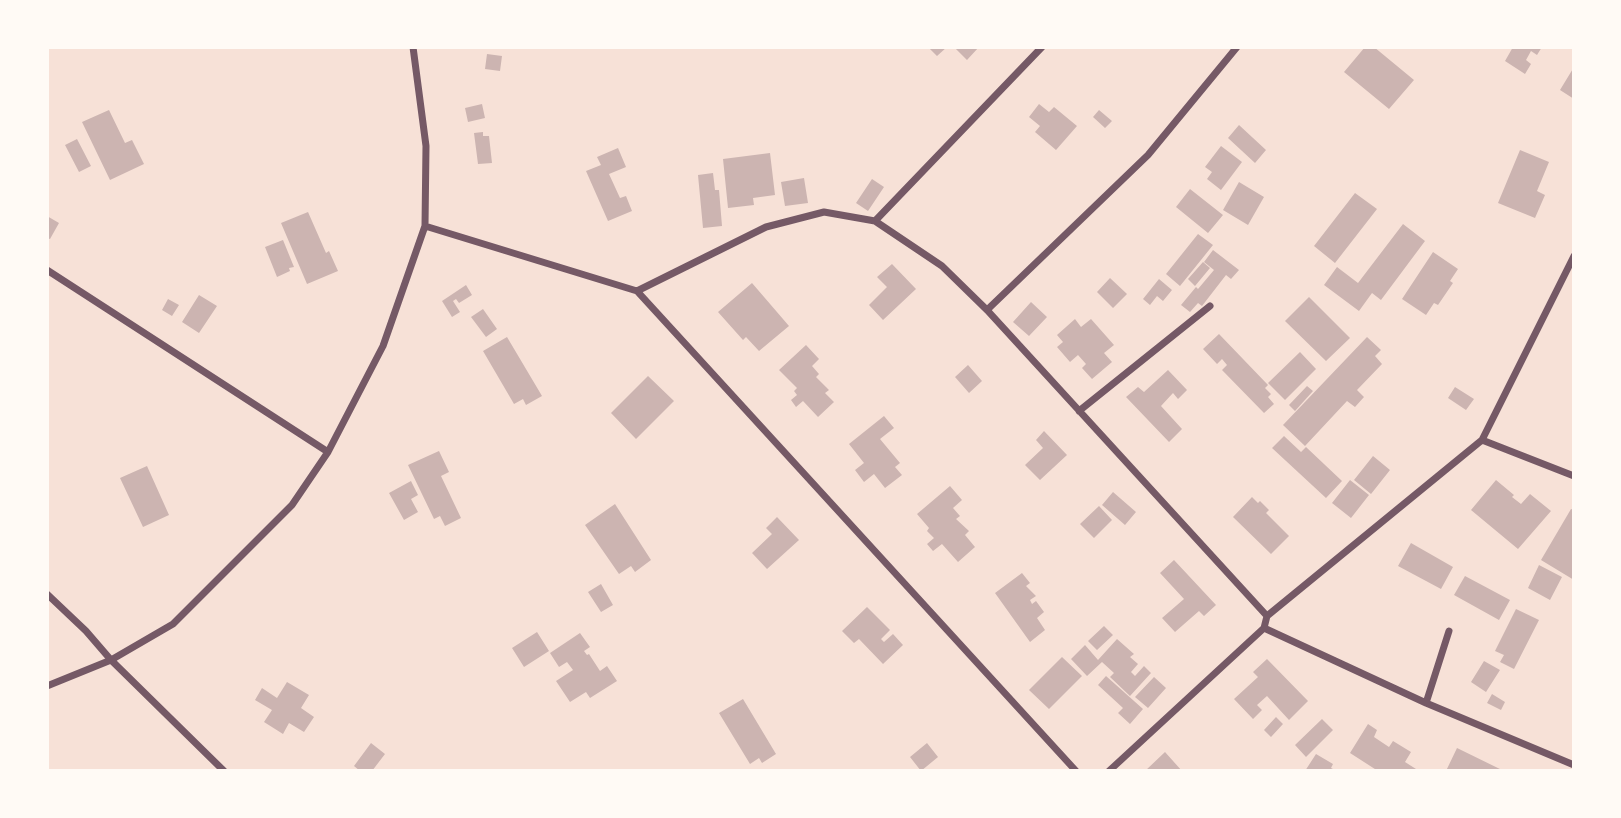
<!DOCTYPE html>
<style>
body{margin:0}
#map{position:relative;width:1621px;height:818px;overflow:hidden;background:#f7e1d7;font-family:Arial,sans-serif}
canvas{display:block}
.frame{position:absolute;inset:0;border:49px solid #fffaf5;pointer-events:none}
</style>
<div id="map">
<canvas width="1621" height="818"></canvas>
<div class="frame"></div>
</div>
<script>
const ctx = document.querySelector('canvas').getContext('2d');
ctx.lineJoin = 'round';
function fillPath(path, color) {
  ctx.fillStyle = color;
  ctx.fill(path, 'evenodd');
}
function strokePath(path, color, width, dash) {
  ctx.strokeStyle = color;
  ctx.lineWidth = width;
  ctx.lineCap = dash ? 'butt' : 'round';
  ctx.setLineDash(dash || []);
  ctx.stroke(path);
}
fillPath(new Path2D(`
 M928,47H947L937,56Z
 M954,47H979L967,60Z
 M1365,47H1374L1414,80L1389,109L1344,72Z
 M1513,47H1542L1537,55L1531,51L1526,60L1531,64L1525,74L1505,61Z
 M487,54L502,56L500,71L485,69Z
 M1574,67V99L1560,90Z
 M482,104L485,118L468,122L465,108Z
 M1039,104L1049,112L1054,107L1077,126L1056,150L1035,132L1040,126L1029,117Z
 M109,110L125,143L132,140L144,164L110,180L82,122Z
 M1099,110L1112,121L1105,128L1093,117Z
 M1239,125L1266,150L1255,163L1228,138Z
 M483,132V136H489L492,163L478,164L474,133Z
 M77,139L91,166L79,172L65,145Z
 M1221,146L1242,162L1221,190L1207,179L1212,172L1205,167Z
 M618,148L626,167L609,174L620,198L626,196L632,211L608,221L586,171L601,165L597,157Z
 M1520,150L1549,162L1537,191L1545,195L1535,218L1498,203Z
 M770,153L775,195L753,198L754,205L728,208L723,159Z
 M713,173L715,190H719L722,226L703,228L698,175Z
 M804,178L808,203L785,206L781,182Z
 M872,179L884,187L868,211L856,203Z
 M1239,182L1264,197L1248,225L1223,210Z
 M1190,189L1223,215L1208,233L1176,207Z
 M1355,193L1377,209L1335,263L1314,246Z
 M308,212L326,253L329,251L338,271L307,284L281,223Z
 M47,216L59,223L50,239L47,238Z
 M1403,224L1425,241L1381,300L1372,293L1359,311L1324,285L1337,267L1358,283Z
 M1198,234L1213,245L1201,260L1199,258L1201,260L1180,286L1166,274Z
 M283,240L294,267L289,268L290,271L277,277L265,247Z
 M1213,250L1239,270L1231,279L1226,275L1202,306L1198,303L1190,312L1181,305L1196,287L1198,289L1214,270L1204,262Z
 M1433,252L1458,269L1450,281L1453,283L1438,305L1434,303L1426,315L1402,299Z
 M1203,262L1210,268L1195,286L1188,279Z
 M892,264L916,289L883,320L869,305L887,287L877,277Z
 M1110,278L1127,294L1113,308L1097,292Z
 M1159,279L1172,290L1163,301L1157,296L1150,305L1143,299Z
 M752,283L789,326L759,351L746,337L743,340L718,312Z
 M466,285L472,295L459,303L456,299L453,301L460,312L452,317L442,301Z
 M199,295L217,306L199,333L182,322Z
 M1309,297L1350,338L1326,361L1285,321Z
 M168,299L179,305L172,316L162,310Z
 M1031,302L1047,317L1029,336L1013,322Z
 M483,309L497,329L486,337L471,317Z
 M1075,319L1081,327L1091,319L1114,345L1104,353L1112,362L1092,379L1082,368L1086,364L1078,355L1070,362L1057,347L1063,342L1057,335Z
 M1219,334L1268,385L1265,388L1271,394L1268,397L1274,404L1264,413L1222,370L1227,365L1222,359L1217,364L1203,349Z
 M507,337L542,396L526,405L523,399L514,404L483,351Z
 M1367,337L1381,350L1375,356L1382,364L1357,390L1364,397L1355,407L1347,401L1305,446L1283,425Z
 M806,345L819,359L812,366L819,374L816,377L829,390L825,393L834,402L818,417L803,401L796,407L791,400L797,395L794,391L797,388L779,370Z
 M1300,352L1316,369L1285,400L1268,383Z
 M968,365L982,381L969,393L955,377Z
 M1168,370L1187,390L1178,399L1173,393L1161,406L1182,429L1169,442L1126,397L1138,387L1144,392Z
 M648,376L674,401L636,439L611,413Z
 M1307,386L1313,391L1295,411L1289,405Z
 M1455,387L1474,399L1466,410L1448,398Z
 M884,416L894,428L880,439L900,463L895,467L902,475L885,488L874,474L864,482L855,470L864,463L849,444Z
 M1044,431L1067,455L1040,480L1025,465L1043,448L1036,440Z
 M1284,436L1301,452L1306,447L1342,481L1326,498L1272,448Z
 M439,451L449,472L441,476L461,518L445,526L440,516L434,519L408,465Z
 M1373,456L1390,470L1371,494L1354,480Z
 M147,466L169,515L143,527L120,478Z
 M1350,480L1369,495L1351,518L1332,503Z
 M1496,480L1514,495L1512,497L1521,504L1530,494L1551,511L1518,549L1471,510Z
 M411,481L418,495L411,499L418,512L404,520L389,493Z
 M950,486L962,500L953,508L960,516L956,519L969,531L965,535L975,547L958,562L942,544L933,551L927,544L934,538L927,531L929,528L917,514Z
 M1113,492L1136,512L1125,525L1102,505Z
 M1252,497L1258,503L1260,501L1269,510L1266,513L1289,536L1271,554L1233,517Z
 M615,504L651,560L635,572L631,566L619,574L585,525Z
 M1099,506L1112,520L1094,538L1080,524Z
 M1571,509L1574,510V580L1541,560Z
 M777,517L799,540L767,569L752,553L772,534L766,528Z
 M1411,543L1453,567L1441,589L1398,566Z
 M1174,560L1216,605L1204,616L1199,611L1175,632L1162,618L1184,599L1160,573Z
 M1539,565L1562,577L1550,600L1528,588Z
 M1022,573L1030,583L1026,586L1036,596L1030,600L1032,604L1036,601L1044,612L1037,618L1045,630L1030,642L995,593Z
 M1465,576L1510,600L1499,620L1454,595Z
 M601,584L613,605L601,612L588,592Z
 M867,607L890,630L881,639L884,642L893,634L903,645L883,664L859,639L854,643L842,631Z
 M1516,609L1539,620L1514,669L1500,662L1504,655L1495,651Z
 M1104,626L1113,635L1097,650L1088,641Z
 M537,632L549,651L524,667L512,648Z
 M580,633L590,647L584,651L587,655L589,654L600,671L607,666L617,681L590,698L586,692L570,702L556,681L573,670L567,662L559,667L550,653Z
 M1117,639L1134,654L1130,657L1138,664L1131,672L1135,676L1144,666L1151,673L1130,696L1110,677L1114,673L1102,662L1087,676L1071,659L1085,645L1098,660Z
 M1062,657L1082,676L1049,709L1029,690Z
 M1267,659L1308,701L1289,720L1267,696L1257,705L1262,710L1253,719L1234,699L1258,677L1253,672Z
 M1484,661L1500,670L1486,692L1471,682Z
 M1106,676L1143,709L1130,724L1118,713L1123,708L1098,685Z
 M1154,677L1166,688L1148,708L1135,697Z
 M287,682L309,695L301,708L314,717L304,732L289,723L283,734L264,722L272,710L255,700L262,688L277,698Z
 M1492,694L1505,702L1501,710L1487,703Z
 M743,699L776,754L762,763L759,758L750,764L719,713Z
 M1276,717L1283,724L1271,737L1264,730Z
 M1322,719L1333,730L1306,757L1295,745Z
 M1368,724L1377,730L1374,737L1389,747L1393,741L1411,752L1405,762L1416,769L1415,771H1378L1350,753Z
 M371,743L385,754L372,771H360L354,766Z
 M927,743L938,757L921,771L910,757Z
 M1457,748L1504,771H1446Z
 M1165,752L1182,771H1145Z
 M1316,754L1333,764L1331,768L1337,771H1305Z`), '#ccb4b1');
strokePath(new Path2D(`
 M875,221L1042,47
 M425,226L637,291
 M47,270L328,452
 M637,291L766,227L824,212L875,221L942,266L987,310L1267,616
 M637,291L1076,771
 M987,310L1148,155L1237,47
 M1079,411L1210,306
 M1482,440L1574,476
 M47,594L86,631L111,660L224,771
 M1264,628L1426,703L1574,765
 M47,686L111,660L173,624L292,505L328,452L383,346L425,226L426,146L413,47
 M1426,703L1449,631
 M1109,771L1264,628L1267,616L1482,440L1574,256`), '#755966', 7);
</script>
